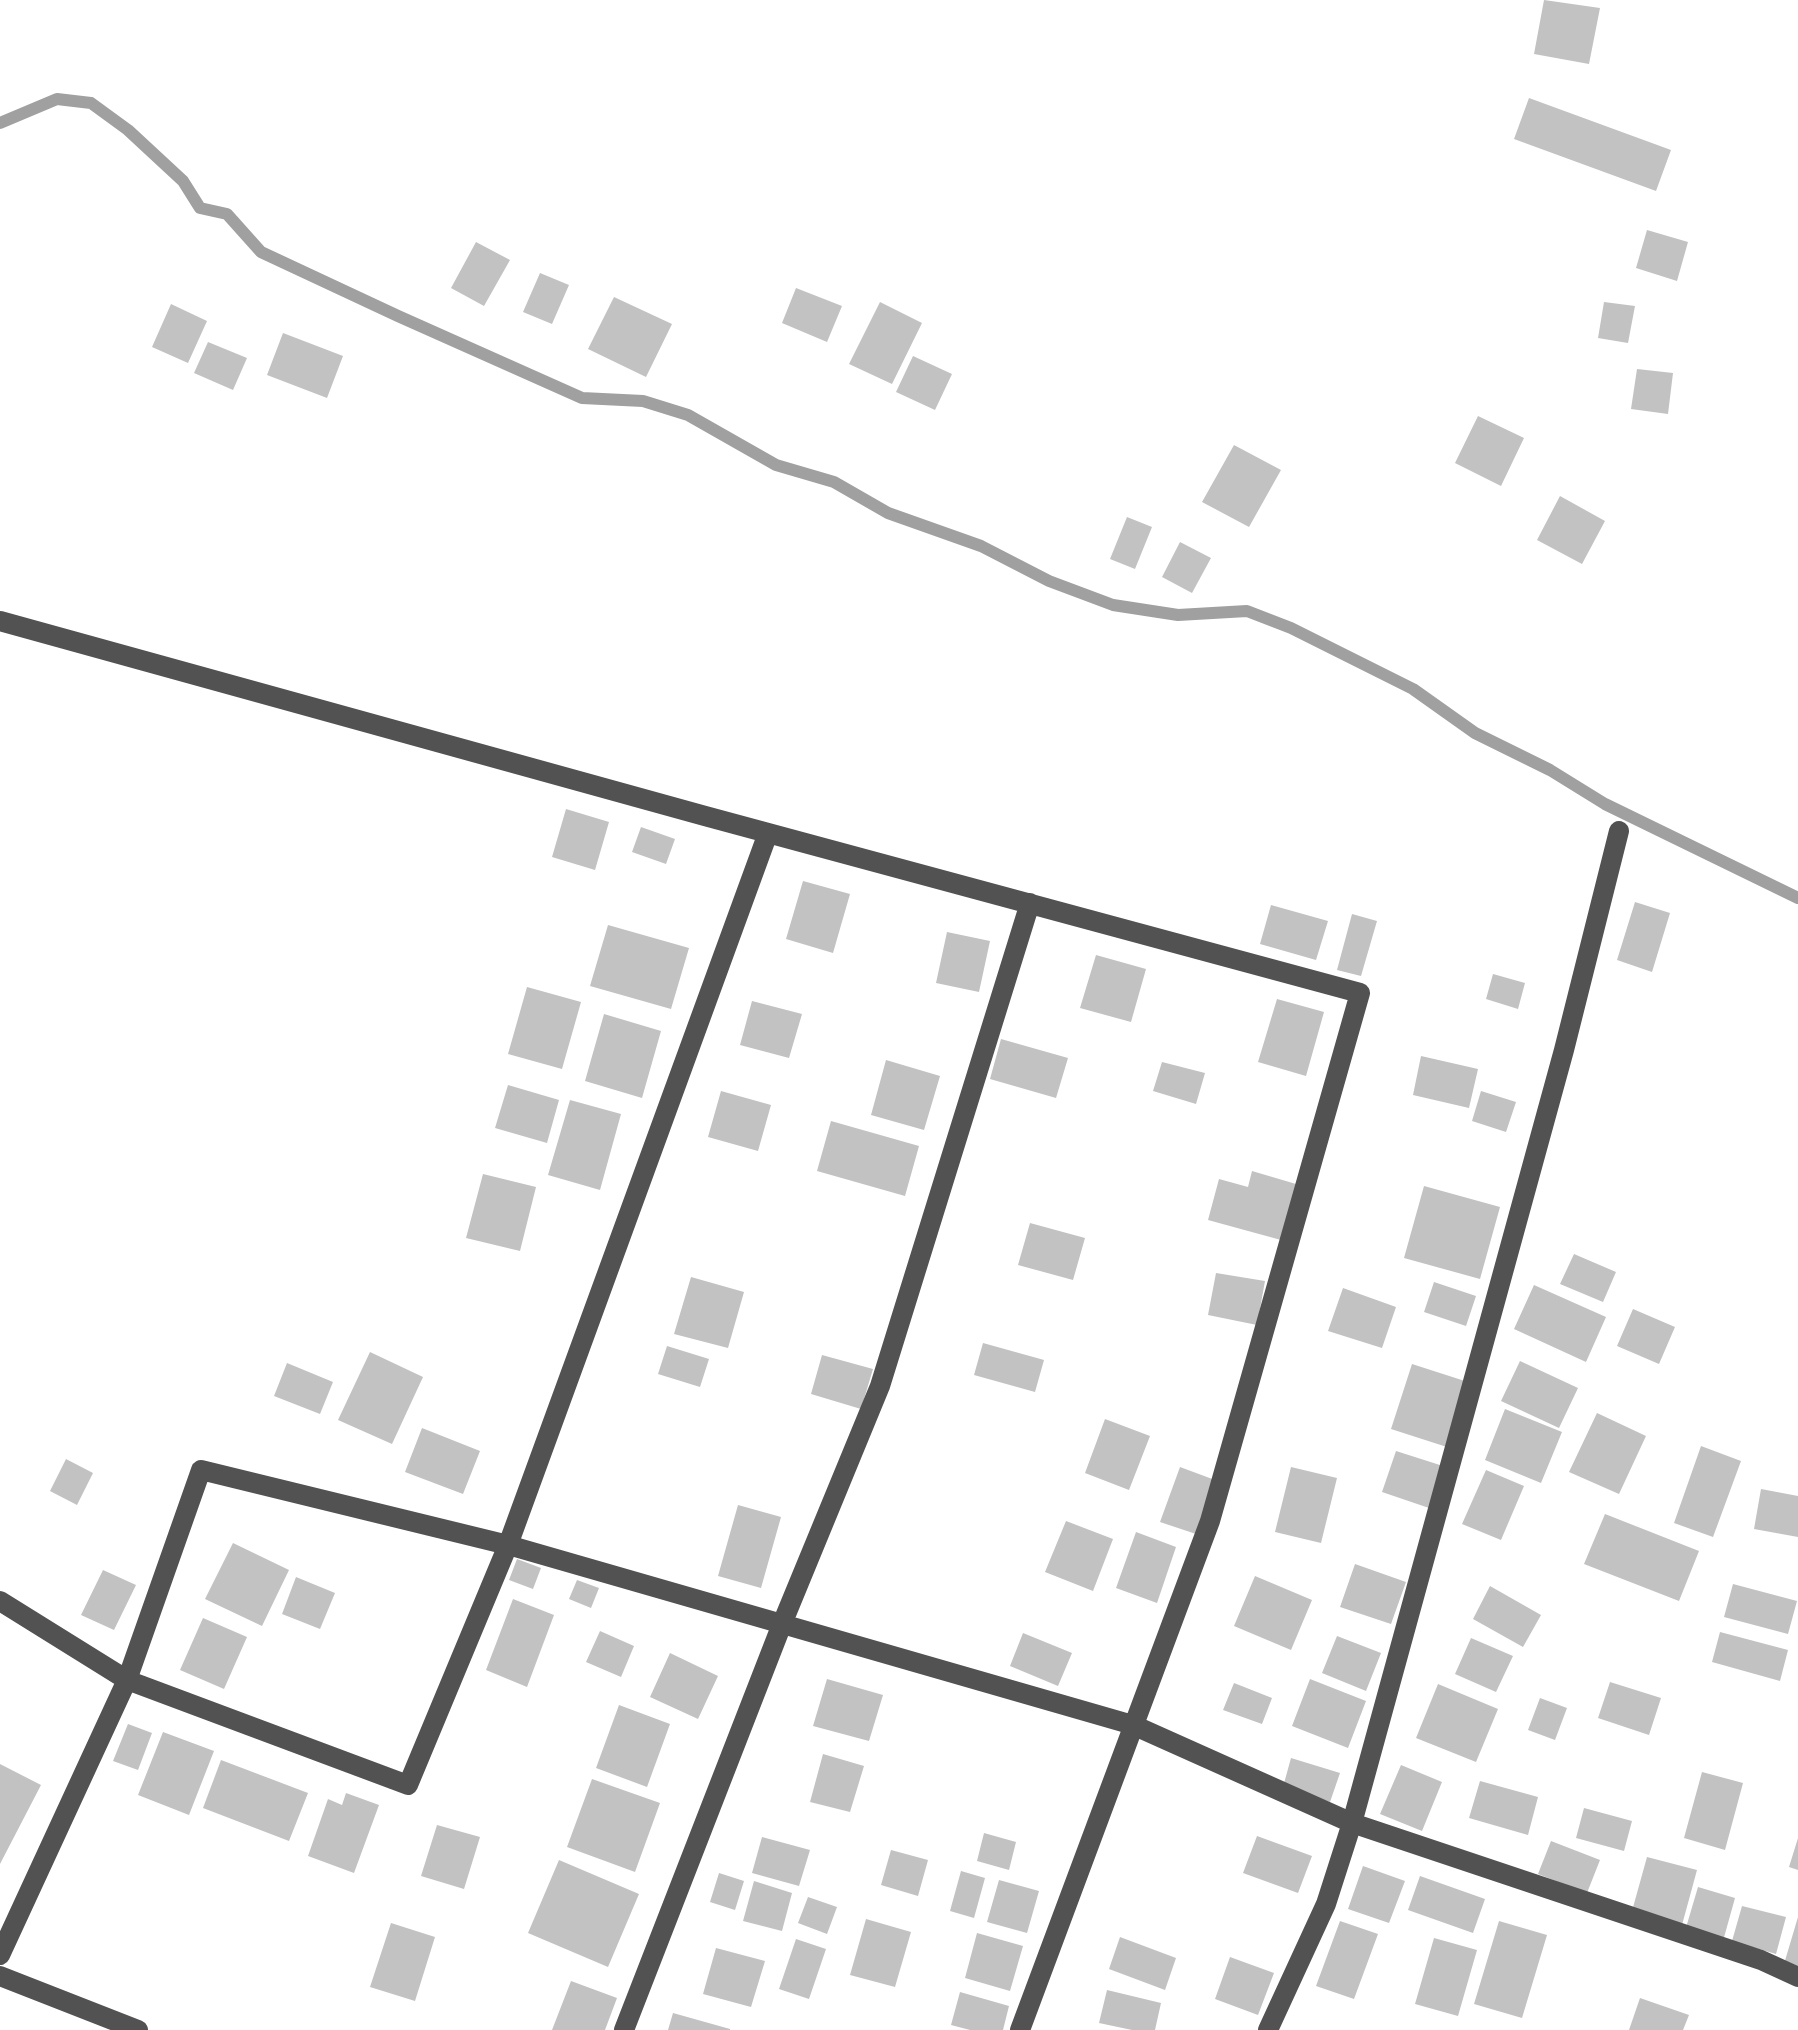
<!DOCTYPE html>
<style>
body{margin:0}
canvas{display:block;background:#fff}
</style>
<canvas width="1798" height="2030"></canvas>
<script>
const ctx = document.querySelector('canvas').getContext('2d');
ctx.lineJoin = 'round';
function strokePath(path, color, width, dash) {
  ctx.strokeStyle = color;
  ctx.lineWidth = width;
  ctx.lineCap = dash ? 'butt' : 'round';
  ctx.setLineDash(dash || []);
  ctx.stroke(path);
}
function fillPath(path, color) {
  ctx.fillStyle = color;
  ctx.fill(path, 'evenodd');
}
strokePath(new Path2D(`
 M0,123L57,99L91,103L128,130L183,181L200,208L227,214L261,252L398,316L582,398L643,401L688,415L776,465L834,482L888,513L981,546L1049,581L1113,605L1178,615L1247,611L1291,628L1413,689L1475,733L1550,770L1605,804L1798,898`), '#a0a0a0', 12);
fillPath(new Path2D(`
 M1544,0L1600,8L1589,64L1534,54Z
 M1529,98L1671,150L1656,191L1514,139Z
 M1647,230L1688,242L1677,281L1636,268Z
 M476,242L510,260L484,306L451,288Z
 M540,273L569,285L552,324L523,312Z
 M796,288L842,306L827,342L782,323Z
 M614,297L672,324L646,377L588,349Z
 M880,302L922,323L892,384L849,364Z
 M1604,302L1635,306L1628,343L1598,338Z
 M171,304L207,321L188,363L152,347Z
 M283,333L343,356L327,398L267,375Z
 M208,342L247,358L233,390L194,373Z
 M913,356L952,374L935,410L896,392Z
 M1637,369L1673,373L1668,414L1631,409Z
 M1478,416L1524,438L1501,486L1455,463Z
 M1234,445L1281,470L1249,527L1202,502Z
 M1560,496L1605,521L1582,564L1537,540Z
 M1127,517L1152,527L1135,569L1110,559Z
 M1180,542L1211,558L1192,593L1162,577Z
 M566,809L609,822L595,870L552,857Z
 M641,827L675,839L666,864L632,852Z
 M803,881L850,894L833,953L786,939Z
 M1635,902L1670,913L1652,972L1617,960Z
 M1271,905L1328,921L1316,960L1260,944Z
 M1352,914L1377,921L1361,976L1337,970Z
 M608,925L689,948L671,1009L590,986Z
 M947,932L990,941L979,992L936,983Z
 M1096,955L1146,969L1131,1022L1080,1008Z
 M1493,974L1525,983L1518,1009L1486,999Z
 M527,987L581,1002L562,1069L508,1054Z
 M1277,999L1324,1012L1306,1076L1258,1062Z
 M752,1001L802,1014L789,1058L740,1045Z
 M604,1014L661,1031L642,1098L585,1081Z
 M1001,1039L1068,1058L1056,1098L990,1079Z
 M1421,1056L1478,1069L1469,1108L1413,1095Z
 M886,1060L940,1076L924,1130L871,1115Z
 M1162,1062L1205,1073L1196,1104L1153,1091Z
 M508,1085L559,1100L547,1143L495,1128Z
 M721,1091L771,1105L758,1151L708,1137Z
 M1481,1091L1516,1102L1506,1132L1472,1121Z
 M570,1100L621,1114L600,1190L548,1175Z
 M831,1121L919,1146L905,1196L817,1171Z
 M1252,1171L1296,1184L1281,1240L1208,1220L1219,1179L1248,1187Z
 M483,1174L536,1187L520,1251L466,1238Z
 M1424,1186L1500,1207L1480,1279L1404,1258Z
 M1030,1223L1085,1238L1073,1280L1018,1265Z
 M1574,1254L1616,1272L1603,1302L1560,1284Z
 M1216,1273L1265,1281L1257,1325L1208,1315Z
 M691,1277L744,1292L728,1348L674,1334Z
 M1434,1282L1476,1296L1466,1326L1424,1312Z
 M1534,1285L1606,1317L1586,1362L1514,1329Z
 M1343,1288L1396,1307L1382,1348L1328,1331Z
 M1633,1309L1675,1327L1659,1364L1617,1346Z
 M983,1343L1044,1360L1035,1392L974,1375Z
 M667,1346L709,1359L700,1387L658,1374Z
 M370,1352L423,1377L392,1444L338,1420Z
 M822,1355L873,1369L861,1409L811,1394Z
 M1520,1361L1578,1388L1559,1428L1501,1401Z
 M287,1363L333,1382L320,1414L274,1396Z
 M1412,1364L1471,1383L1450,1448L1391,1429Z
 M1505,1409L1562,1432L1541,1483L1485,1460Z
 M1597,1413L1646,1436L1619,1494L1569,1472Z
 M1105,1419L1150,1436L1129,1490L1085,1473Z
 M422,1428L480,1451L463,1494L405,1472Z
 M1701,1446L1741,1461L1713,1537L1674,1523Z
 M1396,1451L1443,1466L1429,1508L1382,1492Z
 M66,1459L93,1473L77,1505L50,1491Z
 M1180,1467L1215,1480L1196,1534L1160,1522Z
 M1291,1467L1337,1478L1321,1543L1275,1532Z
 M1486,1470L1524,1486L1501,1540L1462,1524Z
 M1761,1489L1798,1496V1537L1754,1529Z
 M738,1505L781,1517L761,1588L718,1576Z
 M1605,1514L1699,1551L1679,1601L1584,1564Z
 M1066,1521L1113,1539L1093,1591L1045,1572Z
 M1136,1532L1176,1547L1157,1603L1116,1588Z
 M233,1543L289,1570L262,1626L205,1599Z
 M517,1559L541,1568L533,1589L509,1580Z
 M1355,1564L1406,1582L1391,1624L1340,1607Z
 M103,1570L136,1585L114,1630L81,1615Z
 M1255,1576L1312,1600L1291,1650L1234,1626Z
 M296,1577L335,1593L320,1629L282,1614Z
 M577,1580L599,1588L591,1608L569,1599Z
 M1733,1584L1797,1601L1788,1634L1724,1617Z
 M1490,1586L1541,1615L1523,1647L1473,1619Z
 M513,1599L554,1615L527,1687L486,1670Z
 M203,1618L247,1637L224,1689L180,1670Z
 M600,1631L634,1646L621,1677L586,1662Z
 M1720,1632L1788,1650L1780,1681L1712,1662Z
 M1023,1633L1072,1653L1058,1686L1010,1666Z
 M1337,1636L1381,1653L1366,1691L1322,1673Z
 M1471,1638L1513,1656L1496,1692L1455,1674Z
 M670,1653L718,1676L698,1719L650,1697Z
 M827,1679L883,1695L869,1741L813,1726Z
 M1310,1679L1366,1701L1348,1748L1292,1726Z
 M1610,1682L1661,1698L1649,1735L1598,1718Z
 M1234,1683L1272,1698L1262,1724L1223,1710Z
 M1438,1684L1498,1709L1476,1762L1416,1738Z
 M1540,1698L1567,1708L1555,1740L1528,1730Z
 M619,1705L670,1724L647,1787L596,1768Z
 M128,1724L152,1733L138,1770L113,1761Z
 M163,1732L214,1751L189,1815L138,1795Z
 M823,1754L864,1766L850,1812L810,1802Z
 M1291,1758L1340,1773L1330,1802L1283,1787Z
 M221,1760L308,1793L289,1841L203,1808Z
 M0,1764L41,1785L0,1864Z
 M1401,1765L1442,1782L1422,1831L1380,1814Z
 M1702,1772L1743,1783L1725,1850L1684,1838Z
 M592,1779L660,1803L635,1872L567,1847Z
 M1480,1781L1538,1797L1528,1835L1469,1818Z
 M346,1793L379,1805L354,1873L308,1856L328,1799L342,1805Z
 M1584,1808L1632,1821L1624,1851L1576,1838Z
 M437,1825L480,1837L464,1889L421,1876Z
 M984,1833L1016,1842L1009,1870L977,1861Z
 M1257,1836L1312,1856L1298,1893L1243,1873Z
 M762,1837L810,1850L799,1886L752,1873Z
 M1798,1838V1870L1789,1867Z
 M1551,1841L1600,1860L1587,1893L1538,1874Z
 M891,1850L928,1860L918,1896L881,1885Z
 M1647,1857L1697,1870L1682,1925L1632,1911Z
 M559,1860L639,1894L608,1967L528,1933Z
 M1363,1866L1405,1881L1389,1923L1348,1909Z
 M961,1871L985,1878L974,1918L950,1911Z
 M719,1873L744,1881L735,1910L710,1902Z
 M1420,1876L1485,1899L1473,1933L1408,1910Z
 M999,1880L1039,1891L1027,1933L987,1922Z
 M754,1881L792,1893L782,1931L743,1921Z
 M1698,1887L1735,1898L1723,1941L1685,1931Z
 M808,1897L837,1907L827,1934L798,1923Z
 M1742,1906L1786,1917L1776,1954L1732,1941Z
 M1798,1917V1968L1784,1964Z
 M866,1919L911,1932L895,1987L850,1975Z
 M1340,1921L1378,1934L1354,1999L1316,1986Z
 M1499,1921L1547,1935L1522,2018L1474,2004Z
 M391,1923L435,1937L415,2001L370,1987Z
 M977,1933L1023,1946L1010,1991L965,1978Z
 M1120,1937L1176,1958L1165,1990L1109,1969Z
 M1434,1938L1477,1950L1458,2016L1415,2004Z
 M796,1939L826,1949L809,1999L779,1989Z
 M716,1948L765,1961L751,2007L703,1994Z
 M1230,1957L1274,1973L1258,2015L1215,1999Z
 M571,1981L617,1998L605,2030H552Z
 M1107,1990L1161,2003L1155,2030H1132L1099,2023Z
 M960,1992L1009,2006L1003,2030H970L951,2025Z
 M1640,1998L1689,2015L1683,2030H1629Z
 M673,2013L730,2029V2030H668Z`), '#c2c2c2');
strokePath(new Path2D(`
 M0,621L705,816L1360,993L1210,1521L1020,2030
 M0,1601L127,1680L408,1785L508,1545L768,833
 M0,1955L127,1680L201,1470L508,1545L1133,1725L1352,1823L1761,1960L1798,1977
 M0,1976L138,2030
 M624,2030L782,1624L880,1386L1030,903
 M1268,2030L1326,1904L1352,1823L1564,1050L1619,831`), '#525252', 20);
</script>
